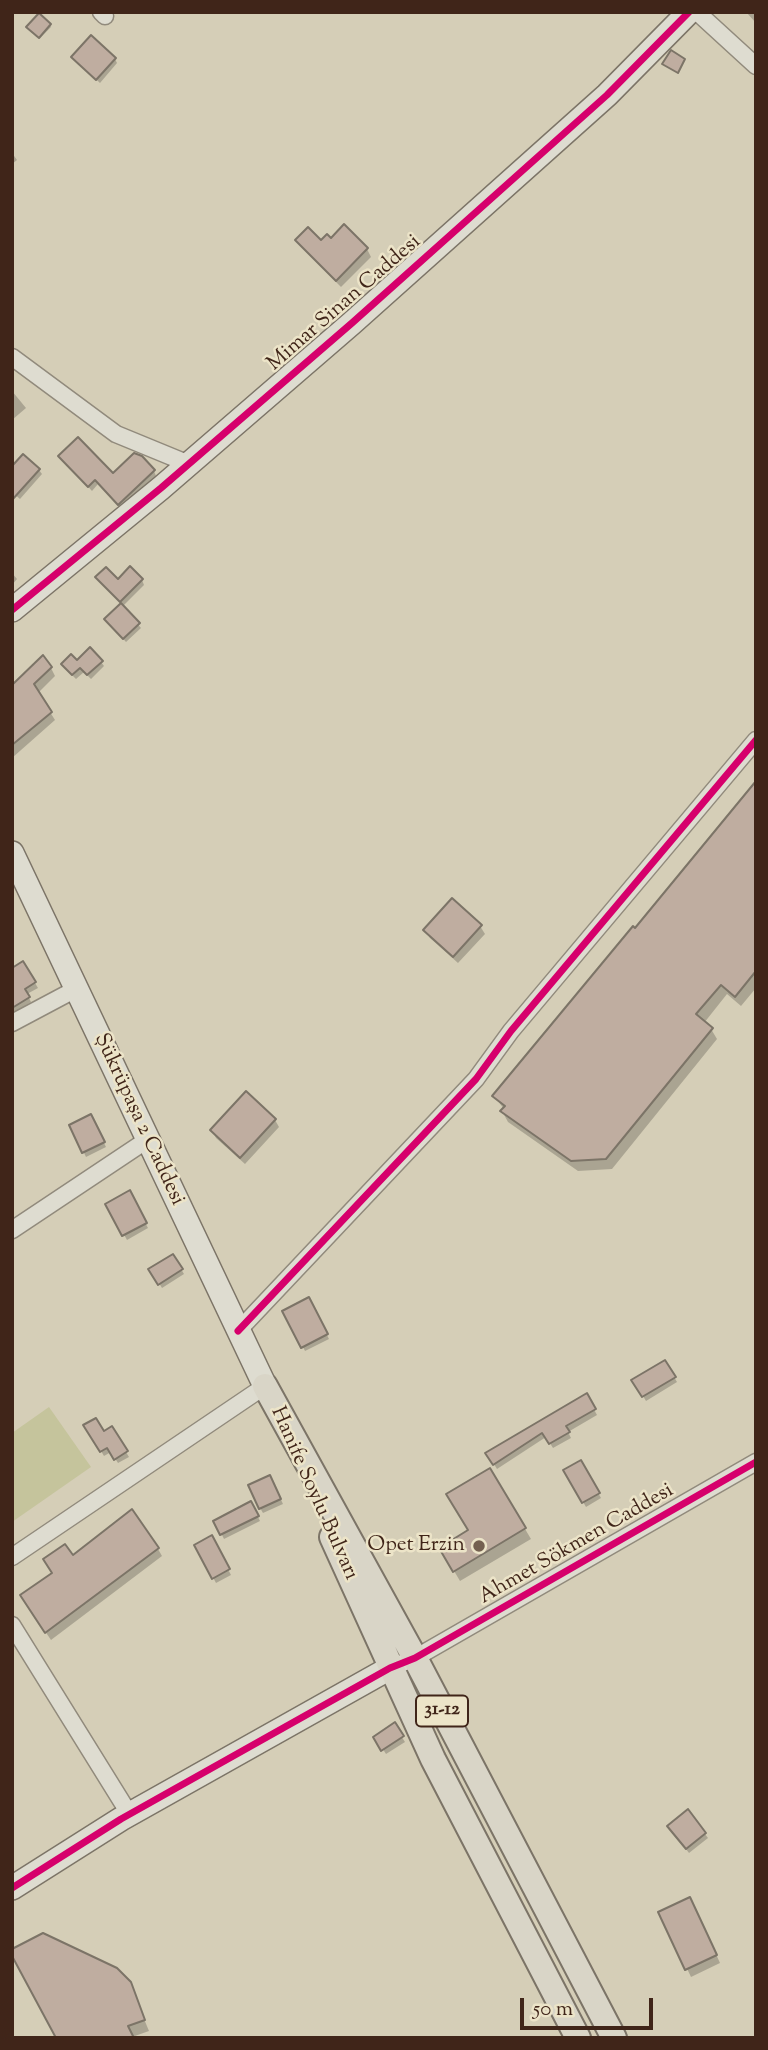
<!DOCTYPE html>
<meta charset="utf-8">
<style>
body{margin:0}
#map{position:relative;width:768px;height:2050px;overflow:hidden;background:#d5ceb7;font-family:"Sorts Mill Goudy",serif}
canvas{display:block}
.frame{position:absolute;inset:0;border:14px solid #402519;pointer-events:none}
.scale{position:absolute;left:520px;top:1998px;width:133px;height:32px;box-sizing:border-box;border:4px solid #402519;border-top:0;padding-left:9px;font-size:21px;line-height:24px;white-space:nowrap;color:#402519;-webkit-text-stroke:5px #ece4c8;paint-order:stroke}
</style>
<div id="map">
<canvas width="768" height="2050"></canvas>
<div class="frame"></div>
<div class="scale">50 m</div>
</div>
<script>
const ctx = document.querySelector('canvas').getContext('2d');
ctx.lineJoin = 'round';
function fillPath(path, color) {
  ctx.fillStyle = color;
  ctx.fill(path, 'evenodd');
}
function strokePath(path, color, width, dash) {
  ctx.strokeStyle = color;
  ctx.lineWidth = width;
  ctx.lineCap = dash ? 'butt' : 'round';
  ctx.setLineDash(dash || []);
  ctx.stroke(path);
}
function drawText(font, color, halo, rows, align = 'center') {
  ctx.font = font + ' "Sorts Mill Goudy",serif';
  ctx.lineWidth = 5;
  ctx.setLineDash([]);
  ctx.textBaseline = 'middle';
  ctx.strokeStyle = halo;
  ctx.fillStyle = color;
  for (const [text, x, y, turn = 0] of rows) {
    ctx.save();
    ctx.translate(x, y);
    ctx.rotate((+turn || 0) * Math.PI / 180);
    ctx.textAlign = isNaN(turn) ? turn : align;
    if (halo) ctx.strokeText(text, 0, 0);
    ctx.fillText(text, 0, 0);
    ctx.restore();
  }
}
fillPath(new Path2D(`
 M49,1407L91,1467L12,1522V1433Z`), '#c5c49c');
fillPath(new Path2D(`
 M746,12H756V23Z
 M50,25L51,27L40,38L30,29Z
 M73,57L115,59L117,63L100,83Z
 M12,153L17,160L12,164Z
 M344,227L367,249L371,257L341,287L302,248L297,240L321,243L331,241Z
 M12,391L26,408L12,420Z
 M60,456L113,475L154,471L156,476L121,509L98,484L92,491Z
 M39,470L42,474L20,499L12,492Z
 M12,573L17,579L12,585Z
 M97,578L118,582L142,580L144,585L122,607L141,628L126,642L106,620L122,605Z
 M77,662H101L104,666L91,679L84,672L76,679L66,669Z
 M51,668L55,676L38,693L55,720L12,758V687Z
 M756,783V988L741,1006L727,994L704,1023L711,1029L717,1039L612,1169L578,1171L508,1122L502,1111L504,1109L494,1096L635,930Z
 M480,926L485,934L458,963L430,938L425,930Z
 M23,963L38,988L27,994L31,1002L12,1014V993Z
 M91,1117L106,1147L86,1157L71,1126Z
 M275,1120L279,1127L245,1164L216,1138L212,1130Z
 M129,1193L148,1228L127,1240L107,1204Z
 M173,1256L184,1274L162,1288L151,1270Z
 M308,1299L329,1339L305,1351L285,1311Z
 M665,1362L677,1382L646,1401L634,1381Z
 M586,1395L597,1415L568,1432L571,1438L553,1448L546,1437L497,1469L487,1453Z
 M86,1426L104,1434L112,1429L129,1457L118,1463L111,1452L104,1456Z
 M580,1462L601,1498L586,1507L565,1471Z
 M490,1470L531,1539L460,1581L441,1549L470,1531Z
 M272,1481L283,1504L263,1513L260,1508Z
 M251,1503L260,1521L224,1539L215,1521Z
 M211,1537L231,1575L216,1583L196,1545Z
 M158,1549L162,1556L51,1640L26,1603L72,1558Z
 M394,1725L405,1742L386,1754L375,1737Z
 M672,1831L705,1834L708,1838L689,1853Z
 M694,1906L720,1963L691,1977L660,1912Z
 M129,1983L149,2031L132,2037L58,2038Z`), '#0003');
const building = new Path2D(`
 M39,13L51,24L39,38L26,27Z
 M91,35L116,58L96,80L71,57Z
 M671,50L685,59L678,73L662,64Z
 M344,224L368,248L336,281L295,240L308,227L321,240L327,234L331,238Z
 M78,437L113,473L134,453L142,456L155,470L118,505L95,480L88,487L58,456Z
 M23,454L40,469L12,500V466Z
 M130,566L143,579L120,602L95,577L106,567L118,579Z
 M121,603L140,623L123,639L104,619Z
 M90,647L103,661L87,675L80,668L72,675L61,664L71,654L77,660Z
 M43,655L52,667L34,684L52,712L12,745V685Z
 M756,781V971L735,997L721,985L696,1014L713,1028L606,1159L571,1161L500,1111L505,1106L492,1096L633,926L635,928Z
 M452,898L482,925L453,957L423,930Z
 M23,961L36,982L25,989L30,997L12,1008V968Z
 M246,1091L276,1119L240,1158L210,1130Z
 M91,1114L105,1142L82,1153L69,1125Z
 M130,1190L147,1223L122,1236L105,1204Z
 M173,1254L183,1269L158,1285L148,1269Z
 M309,1297L328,1334L301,1348L282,1311Z
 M665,1360L676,1377L642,1397L631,1380Z
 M587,1393L596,1409L566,1426L570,1432L549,1444L542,1433L493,1465L485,1453Z
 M96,1418L104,1431L112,1426L128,1451L114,1460L107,1448L100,1452L83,1425Z
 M581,1460L600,1493L582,1503L563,1470Z
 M490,1468L526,1528L453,1572L439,1548L468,1530L446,1494Z
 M270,1475L281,1499L259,1509L248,1485Z
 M251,1501L259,1516L220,1535L213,1521Z
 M132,1509L159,1548L45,1633L20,1595L52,1573L43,1559L65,1544L73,1555Z
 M212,1535L230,1569L212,1579L194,1545Z
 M395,1722L404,1736L381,1751L373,1737Z
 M688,1809L706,1833L686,1849L667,1826Z
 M690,1897L717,1955L685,1970L658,1912Z
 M43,1933L117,1968L131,1982L145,2020L128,2026L134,2038H56L12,1956V1949Z`);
fillPath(building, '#bfada0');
strokePath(building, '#7c7467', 2);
const street = new Path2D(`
 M101,12L105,16
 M697,12L756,66
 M12,357L116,434L189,464
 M12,1023L76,989
 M12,1230L147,1140
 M238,1331L476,1079L511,1031L756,740
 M12,1557L265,1386
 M12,1625L130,1815
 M390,1668L415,1658L756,1462`);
const secondary = new Path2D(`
 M12,610L161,488L352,323L607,95L689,12
 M12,853L265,1386
 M12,1888L121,1819L390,1668`);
const primary = new Path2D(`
 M265,1386L415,1658L614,2038
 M332,1537L433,1759L578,2038`);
strokePath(street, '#918a7c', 19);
strokePath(secondary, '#7c7467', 26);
strokePath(primary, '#7c7467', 28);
strokePath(street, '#dedcd0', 16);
strokePath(secondary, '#dedcd0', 23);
strokePath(primary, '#d9d5c7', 24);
strokePath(new Path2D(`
 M12,610L161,488L352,323L607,95L689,12
 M238,1331L476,1079L511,1031L756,740
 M12,1888L121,1819L390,1668L415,1658L756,1462`), '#d6006c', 7);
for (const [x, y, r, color] of [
 [479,1546,7,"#746050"]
]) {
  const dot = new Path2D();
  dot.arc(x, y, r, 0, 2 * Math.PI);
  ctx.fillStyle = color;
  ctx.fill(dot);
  strokePath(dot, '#ece4c8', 2.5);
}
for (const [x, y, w] of [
 [442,1711,52]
]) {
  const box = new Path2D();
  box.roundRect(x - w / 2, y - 15.5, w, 31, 5);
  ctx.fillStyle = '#ece4c8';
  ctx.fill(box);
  strokePath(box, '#402519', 2);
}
drawText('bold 19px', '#402519', null, [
 ["31-12",442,1711]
]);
drawText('21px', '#402519', '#ece4c8', [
 ["Mimar Sinan Caddesi",345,304,-41],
 ["Şükrüpaşa 2 Caddesi",138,1120,65],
 ["Hanife Soylu Bulvarı",313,1494,66],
 ["Ahmet Sökmen Caddesi",577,1545,-30]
]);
drawText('21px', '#402519', '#ece4c8', [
 ["Opet Erzin",465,1546]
], 'right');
</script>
